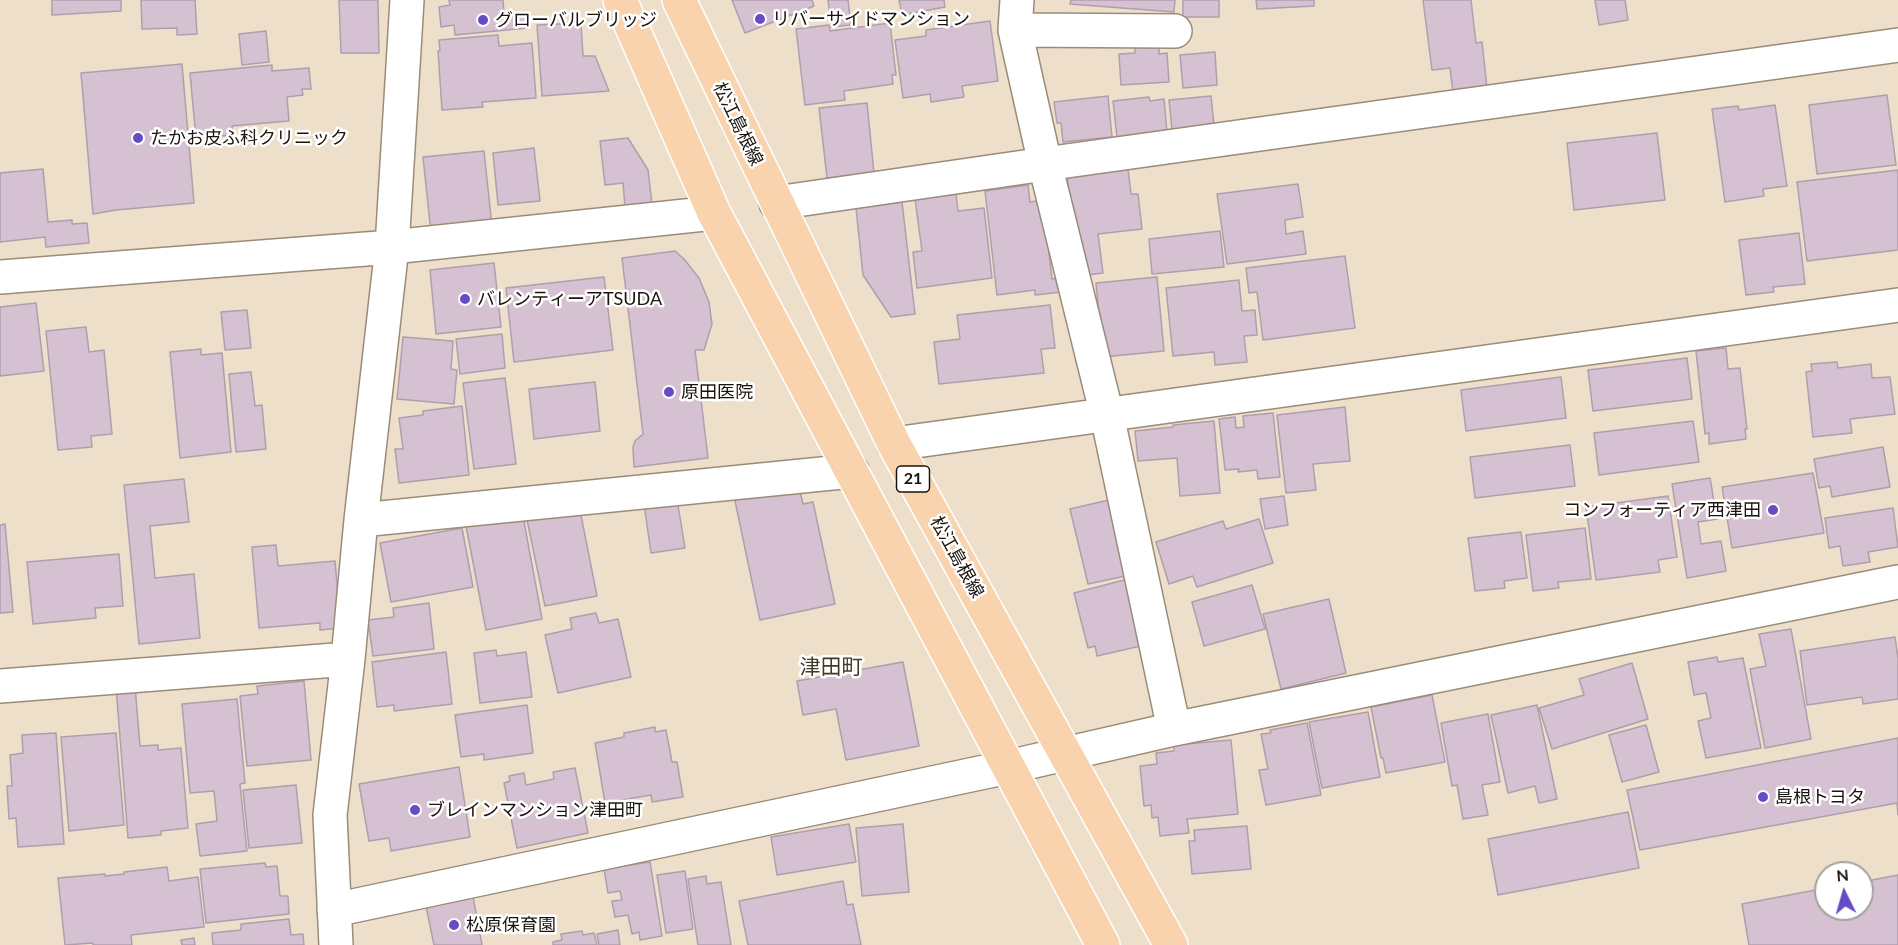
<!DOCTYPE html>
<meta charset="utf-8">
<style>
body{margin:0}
#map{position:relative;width:1898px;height:945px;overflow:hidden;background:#eedfca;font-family:Lato,sans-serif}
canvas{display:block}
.north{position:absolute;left:1814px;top:861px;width:60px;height:60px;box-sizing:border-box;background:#fff;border:2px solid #a3a19e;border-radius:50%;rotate:355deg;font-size:16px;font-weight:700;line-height:24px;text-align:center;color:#19140d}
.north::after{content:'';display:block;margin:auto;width:21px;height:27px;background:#644cc5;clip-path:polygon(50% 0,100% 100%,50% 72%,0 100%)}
</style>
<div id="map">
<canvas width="1898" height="945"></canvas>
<div class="north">N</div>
</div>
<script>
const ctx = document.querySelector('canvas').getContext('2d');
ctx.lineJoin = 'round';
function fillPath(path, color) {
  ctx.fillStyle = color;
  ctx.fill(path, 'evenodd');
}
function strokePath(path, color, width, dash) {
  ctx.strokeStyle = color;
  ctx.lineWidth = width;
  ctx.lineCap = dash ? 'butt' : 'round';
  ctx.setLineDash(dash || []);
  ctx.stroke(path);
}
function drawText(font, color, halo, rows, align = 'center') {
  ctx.font = font + ' Lato,"Noto Sans JP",sans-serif';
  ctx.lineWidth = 5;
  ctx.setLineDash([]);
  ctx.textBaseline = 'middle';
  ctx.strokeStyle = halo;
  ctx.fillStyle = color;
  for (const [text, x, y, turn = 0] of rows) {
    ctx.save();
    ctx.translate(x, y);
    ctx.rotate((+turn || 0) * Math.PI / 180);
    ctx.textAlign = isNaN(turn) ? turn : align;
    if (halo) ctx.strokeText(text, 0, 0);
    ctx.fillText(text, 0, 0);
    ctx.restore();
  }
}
const building = new Path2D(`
 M52,0H121V11L52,15Z
 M141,0H195L197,34L177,35V28L142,29Z
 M339,0H378L379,53H341Z
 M449,0H503L504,14L525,12L527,28L455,35L454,25L441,27L439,7L450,5Z
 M732,0H812L814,6L745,33Z
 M828,0H848L851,25L831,27Z
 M899,0H944L945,7L902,15Z
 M1071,0H1175L1174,12L1070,4Z
 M1183,0H1219V17H1183Z
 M1256,0H1314V6L1257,9Z
 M1423,0H1471L1476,43L1482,42L1487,88L1453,93L1450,68L1432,70Z
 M1595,0H1625L1628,20L1599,25Z
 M990,21L998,81L962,86L964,97L931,102L930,94L903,98L895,40L926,36V30Z
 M581,23L583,56H595L609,91L542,96L537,25Z
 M890,23L896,75H892L893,84L844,91L845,100L805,105L796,29L829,25L830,31Z
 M266,31L269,62L242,65L239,34Z
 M498,35L499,46L532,43L536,98L482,102L483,107L442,110L438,51H440L439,40Z
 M1159,44V54L1167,53L1169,82L1121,85L1119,54L1135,53V47Z
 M1215,52L1217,85L1183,88L1180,55Z
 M182,64L194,203L116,210L93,214L81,73Z
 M272,65V71L309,68L311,89H302L303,95L287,97L289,121L232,126L233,135L196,138L190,73Z
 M1887,95L1896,165L1817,174L1809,105Z
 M1108,96L1112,137L1063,142L1061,123H1057L1054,102Z
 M1211,96L1214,125L1172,130L1169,100Z
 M1149,97L1150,101L1164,99L1167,132L1117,137L1113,101Z
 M867,103L874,173L827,178L819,108Z
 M1775,105L1787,186L1763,189L1764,196L1725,202L1712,109L1738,106L1739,110Z
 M1657,133L1665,200L1574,210L1567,143Z
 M628,138L648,170L652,204L625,207L623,183L605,185L600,141Z
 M534,148L540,201L498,205L493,153Z
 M484,151L492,226L431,233L423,157Z
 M43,169L48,222L72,220V224L87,223L89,243L46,247L45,237L0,242V173Z
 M1128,169L1131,194H1138L1142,229L1098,234L1103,273L1079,276L1067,176Z
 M1898,170V250L1807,261L1797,182Z
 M1298,184L1303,217L1285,220L1286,234L1303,231L1306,254L1227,264L1217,194Z
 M1028,185L1030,202L1043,200L1052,279L1060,278L1062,292L1035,295V290L997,295L985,191Z
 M956,194L958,211L984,208L992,278L917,288L913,252L922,251L915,199Z
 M902,202L915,314L891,317L863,275L856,208Z
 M1220,231L1224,267L1152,274L1149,239Z
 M1799,233L1805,284L1773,287L1774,292L1746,295L1739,240Z
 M675,251L684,259L699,278L709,302L712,324L704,350H695L708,458L634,467L633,447L635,441L643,434L622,258Z
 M1345,256L1355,328L1263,340L1257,292L1249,293L1246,268Z
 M494,263L501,327L436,334L430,270Z
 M604,277L613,350L514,362L506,288Z
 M1157,277L1164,351L1103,357L1096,283Z
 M1239,280L1242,311L1255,310L1257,335L1244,336L1247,362L1215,365L1214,352L1173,356L1166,288Z
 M36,303L44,371L0,376V307Z
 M1050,305L1055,348L1041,349L1044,373L939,384L934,342L960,339L957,315Z
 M247,310L251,348L225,350L221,312Z
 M86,327L89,352L104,350L112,434L91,436L92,447L58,450L46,331Z
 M502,334L505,368L460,374L456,339Z
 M403,337L453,341L451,369L457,370L454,404L397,399Z
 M1726,348L1728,369L1740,368L1747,429H1745L1746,439L1709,444V433L1705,434L1696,351Z
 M201,349V355L222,353L231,452L180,458L170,352Z
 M1687,358L1692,399L1593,411L1588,370Z
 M1837,362L1838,368L1871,364L1872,378L1890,377L1895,414L1850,419L1852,433L1813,437L1806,372L1812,371L1811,364Z
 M251,372L255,406L262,405L266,449L236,452L229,374Z
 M1561,377L1566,418L1466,431L1461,390Z
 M505,378L516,464L474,469L463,383Z
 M595,382L600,431L534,439L529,389Z
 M462,406L469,475L399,483L395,449H403L399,418L423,415V411Z
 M1345,407L1350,461L1313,464L1316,490L1286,493L1277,415Z
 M1273,413L1280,477L1258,479L1257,470L1238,472L1239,469L1225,470L1219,419L1235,417L1236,428L1244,427L1243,416Z
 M1214,421L1220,493L1180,496L1177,458L1138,461L1135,431L1173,427V425Z
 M1693,421L1699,462L1599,475L1594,433Z
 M1570,445L1575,486L1475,498L1470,457Z
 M1883,447L1890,487L1832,497L1830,486L1819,488L1814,459Z
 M1813,473L1824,533L1732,548L1722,487Z
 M1710,478L1717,519L1698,522L1701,544L1721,541L1726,571L1687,578L1672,484Z
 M184,479L189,522L150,526L155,578L194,574L200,638L139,644L124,485Z
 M798,482L803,504L813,502L835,604L760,620L734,496Z
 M1284,496L1288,525L1265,529L1260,499Z
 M1668,496L1677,557L1658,560L1660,572L1596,580L1586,507Z
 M677,499L685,548L651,553L644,504Z
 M1113,499L1130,575L1088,584L1070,509Z
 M579,505L597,596L545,606L526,515Z
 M1893,508L1898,547L1868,552L1870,562L1843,566L1840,546L1829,548L1825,518Z
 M523,516L542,619L486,630L466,526Z
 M1259,519L1273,563L1197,587L1193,576L1169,584L1156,542L1223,521L1226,529Z
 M5,524L13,612L0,613V525Z
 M462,528L473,587L391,602L380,543Z
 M1585,528L1591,579L1558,582L1559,588L1533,591L1526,535Z
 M1521,532L1527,578L1504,581L1505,588L1475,591L1468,538Z
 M276,545L278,566L335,561L341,628L320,630V623L259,628L252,547Z
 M119,554L123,606L95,608L96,618L33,624L27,562Z
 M1128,579L1145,645L1097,656L1095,646L1088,648L1074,593Z
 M1252,585L1265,629L1204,646L1192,602Z
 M1329,599L1346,673L1281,689L1263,614Z
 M429,603L434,649L373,656L368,620L394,617L393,608Z
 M596,613L599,623L618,619L631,677L558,693L545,635L572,629L570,618Z
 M1791,629L1811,739L1765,748L1750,669L1766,666L1759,634Z
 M1895,637L1898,658V699L1863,704L1862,697L1807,705L1800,651Z
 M496,650L497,656L526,652L532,697L480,703L474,653Z
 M446,652L452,704L394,711V705L377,707L372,662Z
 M1717,657L1718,662L1743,658L1761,748L1706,758L1698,721L1711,718L1706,693L1694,695L1688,662Z
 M903,662L919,746L846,760L836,709L803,715L797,681Z
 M1632,663L1648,719L1552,749L1539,708L1584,695L1579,679Z
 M304,681L311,760L247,766L240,696L258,694L257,686Z
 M135,686L140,746L158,745V750L181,748L188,828L161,831V835L128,838L116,687Z
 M1432,695L1445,762L1386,773L1383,758H1381L1371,707Z
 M237,699L245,783L240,784L247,851L200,856L196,824L217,821L214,791L190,793L182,704Z
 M527,705L533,753L484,760V754L461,757L455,715Z
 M1537,705L1557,799L1539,803L1535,786L1508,793L1491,715Z
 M1368,712L1380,777L1322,788L1309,722Z
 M1488,714L1500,782L1482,785L1488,815L1463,819L1457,785L1452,786L1441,723Z
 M1307,723L1321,795L1266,805L1259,770L1268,769L1261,734L1271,733L1270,730Z
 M1646,725L1659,772L1622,782L1609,735Z
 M655,727V732L666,730L672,762H677L683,797L652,802L651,795L605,803L595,743L624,737V733Z
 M56,733L64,844L18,847L16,818L9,819L7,786H12L10,755L23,753L22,735Z
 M116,733L124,825L69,831L61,737Z
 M1898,738V815L1897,803L1640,850L1627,790Z
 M1231,740L1238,814L1187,819L1189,833L1160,836L1158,817L1152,818L1151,805L1144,806L1140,766L1157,764L1156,753L1174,751V745Z
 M459,767L470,837L391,851L389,838L369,841L359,784Z
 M575,768L588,833L517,848L504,783L510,781L509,776L524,773L526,785L554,779L553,772Z
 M296,785L302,843L249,848L243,790Z
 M1628,812L1639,868L1498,895L1488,839Z
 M849,824L856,862L777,875L771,837Z
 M903,824L909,892L862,896L856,828Z
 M1247,826L1251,869L1192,874L1189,841H1195L1194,830Z
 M650,862L662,936L640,940L639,932L632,934L628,915L615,917L612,901L622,900L620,891L608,893L604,869Z
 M265,863L266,867L277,866L280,896H288L289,914L206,923L200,869Z
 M167,867L169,881L198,877L204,927L131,935L132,945H93V943L65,945L58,878L105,874V876L124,874V872Z
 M685,871L693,929L666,933L657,875Z
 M1898,875V945H1749L1742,904L1826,888V909H1862V882Z
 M706,876L707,884L721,882L731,945H698L688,879Z
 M843,881L847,905L853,904L861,945H748L739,901Z
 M473,897L482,945H434L426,906Z
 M289,919L291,935L303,934L304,945H213L212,933L241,930V924Z
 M618,930L620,945H599L597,934Z
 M582,931L583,935L594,933L597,945H553V942L562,940L561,934Z
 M194,938L195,945H182L181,940Z`);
fillPath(building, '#d5c1d1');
strokePath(building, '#b09dad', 1.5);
const minor = new Path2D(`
 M1017,0L1015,30L1045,164L1107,415L1174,729
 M1015,30L1175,31
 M776,203L1045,164L1898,45
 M0,277L392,247L714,213
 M894,444L1898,305
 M361,520L852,471
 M0,686L348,659
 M334,910L1008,767L1174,729L1898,582
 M336,945L330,815L348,659L361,520L392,247L407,0`);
const major = new Path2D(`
 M620,0L714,213L1103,945
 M679,0L894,444L1171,945`);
strokePath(minor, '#9a8c79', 36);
strokePath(major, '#fff', 36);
strokePath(minor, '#fff', 33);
strokePath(major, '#f8d3ad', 33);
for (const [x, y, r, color] of [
 [760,19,6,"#644cc5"],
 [483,20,6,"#644cc5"],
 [138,138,6,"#644cc5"],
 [465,299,6,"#644cc5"],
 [669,392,6,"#644cc5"],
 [1773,510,6,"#644cc5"],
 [1763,797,6,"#644cc5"],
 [415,810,6,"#644cc5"],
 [454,925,6,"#644cc5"]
]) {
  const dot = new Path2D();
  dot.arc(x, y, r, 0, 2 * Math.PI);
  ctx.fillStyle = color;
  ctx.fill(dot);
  strokePath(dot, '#fff', 2);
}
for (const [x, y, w] of [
 [913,479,33]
]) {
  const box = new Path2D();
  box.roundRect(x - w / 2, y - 13, w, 26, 4.5);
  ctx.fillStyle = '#fff';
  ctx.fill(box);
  strokePath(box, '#19140d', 1.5);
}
drawText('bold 16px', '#19140d', null, [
 ["21",913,479]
]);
drawText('18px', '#19140d', '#fff', [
 ["リバーサイドマンション",772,19],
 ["グローバルブリッジ",495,20],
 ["たかお皮ふ科クリニック",150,138],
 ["バレンティーアTSUDA",477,299],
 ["原田医院",681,392],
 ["コンフォーティア西津田",1761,510,"right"],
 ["島根トヨタ",1775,797],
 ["ブレインマンション津田町",427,810],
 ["松原保育園",466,925]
], 'left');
drawText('18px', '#19140d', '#fff', [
 ["松江島根線",738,124,64],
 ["松江島根線",957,557,61]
]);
drawText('21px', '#453928', '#fff', [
 ["津田町",831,667]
]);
</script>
